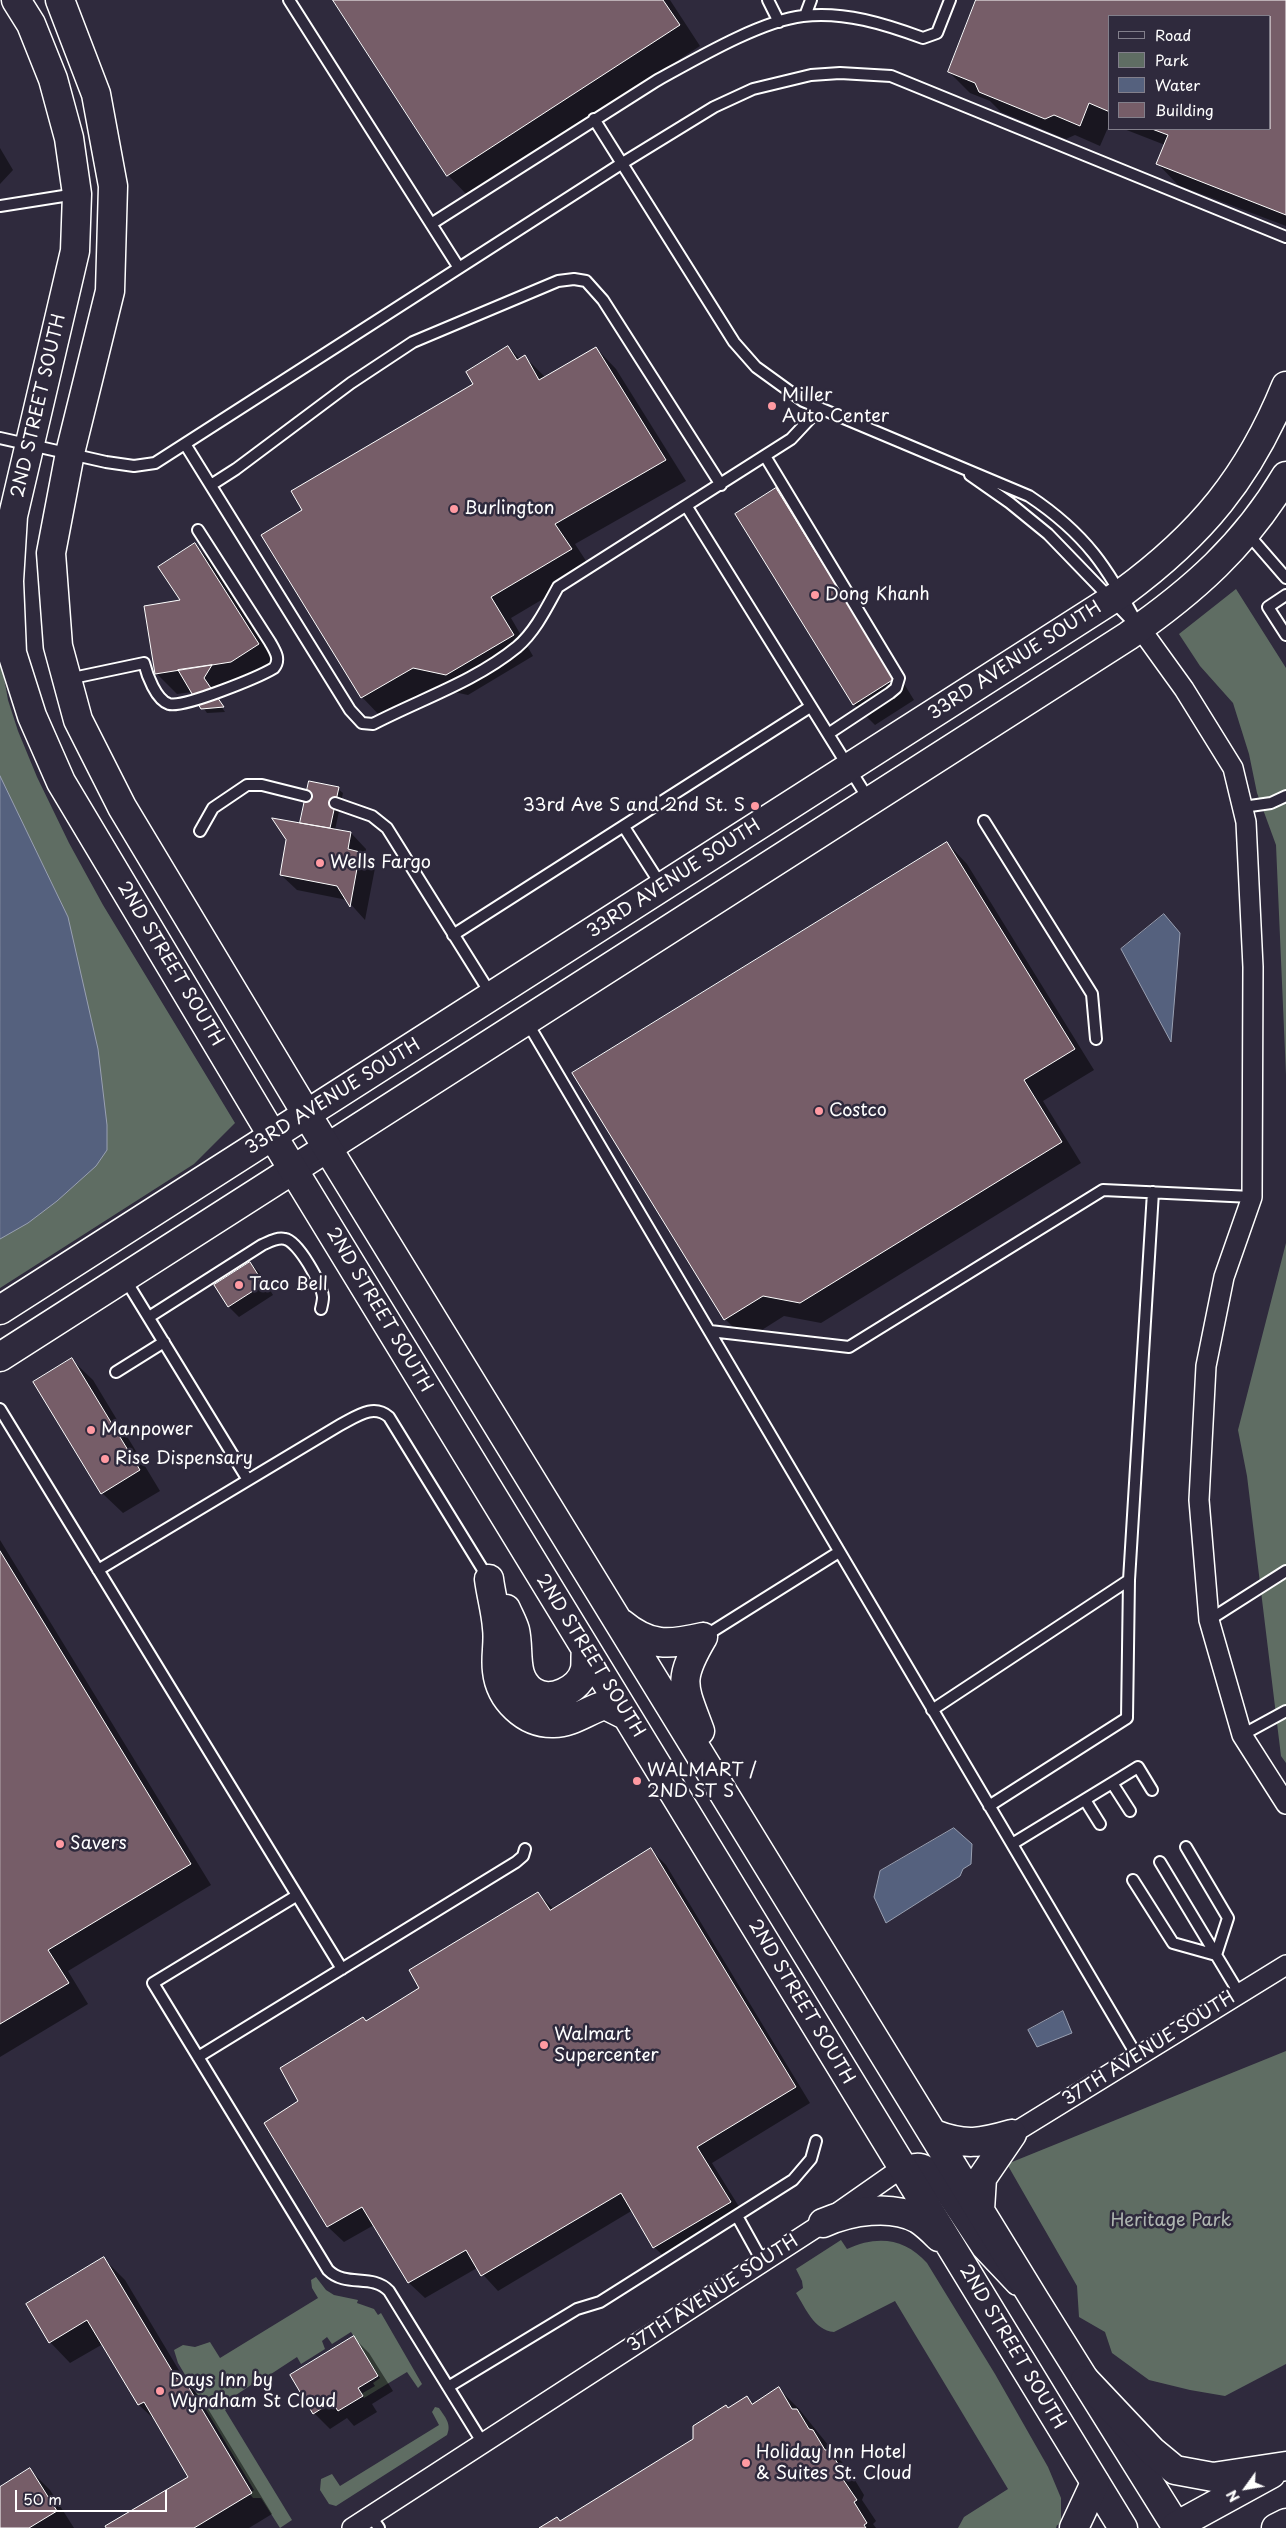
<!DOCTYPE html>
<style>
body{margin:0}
#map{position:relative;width:1286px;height:2528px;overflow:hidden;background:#2f2a3d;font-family:"Playpen Sans",sans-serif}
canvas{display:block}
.legend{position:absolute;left:1108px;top:15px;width:162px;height:115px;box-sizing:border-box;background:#2f2a3d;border:1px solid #827f8b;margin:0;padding:6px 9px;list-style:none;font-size:15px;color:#fff}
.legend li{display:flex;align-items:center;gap:10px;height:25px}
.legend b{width:25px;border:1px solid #827f8b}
.north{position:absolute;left:1221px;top:2463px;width:50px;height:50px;-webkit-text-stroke:4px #2f2a3d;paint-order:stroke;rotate:238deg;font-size:14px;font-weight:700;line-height:20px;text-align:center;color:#fff}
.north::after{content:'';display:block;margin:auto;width:18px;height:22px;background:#fff;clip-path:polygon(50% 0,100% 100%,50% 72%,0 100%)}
.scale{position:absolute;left:15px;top:2490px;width:152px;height:22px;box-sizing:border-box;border:2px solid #fff;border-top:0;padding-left:6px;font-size:15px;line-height:18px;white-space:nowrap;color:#fff;-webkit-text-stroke:4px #2f2a3d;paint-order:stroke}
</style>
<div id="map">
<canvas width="1286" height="2528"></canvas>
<ul class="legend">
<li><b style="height:6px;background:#2f2a3d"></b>Road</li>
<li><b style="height:14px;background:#5f6d63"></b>Park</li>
<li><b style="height:14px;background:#55617e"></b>Water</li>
<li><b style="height:14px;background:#765d68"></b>Building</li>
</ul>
<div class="north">N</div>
<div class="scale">50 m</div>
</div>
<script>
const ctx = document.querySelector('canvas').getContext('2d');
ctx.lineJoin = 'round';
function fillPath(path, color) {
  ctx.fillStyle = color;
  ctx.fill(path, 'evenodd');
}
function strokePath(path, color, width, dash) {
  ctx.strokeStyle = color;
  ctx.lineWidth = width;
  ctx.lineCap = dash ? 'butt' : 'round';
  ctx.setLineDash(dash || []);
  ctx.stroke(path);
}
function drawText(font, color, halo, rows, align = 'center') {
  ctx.font = font + ' "Playpen Sans",sans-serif';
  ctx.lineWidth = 5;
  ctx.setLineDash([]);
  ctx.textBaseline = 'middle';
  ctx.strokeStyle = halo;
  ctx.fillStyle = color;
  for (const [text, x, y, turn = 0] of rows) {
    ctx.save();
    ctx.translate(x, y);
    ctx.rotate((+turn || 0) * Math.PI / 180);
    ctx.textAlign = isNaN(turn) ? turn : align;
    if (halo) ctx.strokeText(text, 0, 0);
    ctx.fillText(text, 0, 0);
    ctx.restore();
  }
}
fillPath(new Path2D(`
 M1236,589L1286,668V1075L1276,845L1257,793L1249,754L1233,703L1200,666L1179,634Z
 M0,655L8,700L18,731L37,777L69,843L103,905L235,1123L194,1164L0,1288Z
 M1286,1243V1763L1281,1756L1247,1476L1238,1430Z
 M1286,2051V2364L1225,2396L1190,2390L1149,2380L1112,2353L1105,2332L1079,2317L1077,2286L1007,2164Z
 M841,2240L847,2249C877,2235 905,2238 927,2263L995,2374L1048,2467L1061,2498V2524L1057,2525L1056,2528H958L964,2517L1008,2489L895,2301L834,2332C814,2330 806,2309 796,2293L803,2288L802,2281L796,2269Z
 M316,2277L326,2290L334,2295L358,2300L357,2303L374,2309L378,2315L381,2313L422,2384L418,2388L407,2372L364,2398L361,2394L375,2386L373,2383L380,2378L351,2332L332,2344L327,2337L322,2341L325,2349L301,2364L297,2357L271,2374L273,2377L266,2381L263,2377L236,2395L237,2402L225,2410L292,2520L280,2528L261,2498H253L249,2493L254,2490L178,2363L174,2350L183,2345L195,2347L210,2342L220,2358L318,2298L312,2288L311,2280Z
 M435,2407L439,2408C445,2417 452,2424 447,2435L336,2506L329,2504L320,2490L321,2479L332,2474L340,2486L439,2425L432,2412Z`), '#5f6d63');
const water = new Path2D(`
 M0,776L68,917L98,1049L107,1125V1150L96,1166L57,1201L28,1223L0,1239Z
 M1164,914L1180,933L1171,1042L1121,949Z
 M954,1828L972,1844L971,1864L963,1869L960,1876L886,1923L874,1897L880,1871Z
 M1063,2011L1072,2033L1037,2047L1028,2030Z`);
fillPath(water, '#55617e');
strokePath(water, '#99a0b2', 1);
fillPath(new Path2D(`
 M334,0H670L700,46L468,196L448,175Z
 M977,0H1286V226L1178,185L1158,164L1165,145L1124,129H1270V16H1110V123L1100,146L1075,135L1066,139L1001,112L990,101L970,93L949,72Z
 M0,148L13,170L0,184Z
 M508,347L520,359L525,357L546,378L596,348L616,369L686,481L575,544L592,570L511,618L533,656L468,695L435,688L382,718L362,697L304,510L475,384Z
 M776,490L797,510L914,700L875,725L854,704Z
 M195,545L215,566L279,665L252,682L209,689L225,712L207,713L192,692L177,694L156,673L182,601Z
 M338,789L343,793L335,830L351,833L366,849L365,858L375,868L365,920L347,900L297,890L281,875L304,825L302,822Z
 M947,843L967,864L1094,1070L1043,1101L1081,1163L821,1323L784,1316L746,1340L725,1319Z
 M250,1263L260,1273L273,1295L239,1317L229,1307L215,1285Z
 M72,1360L93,1380L160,1491L123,1513L102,1493Z
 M0,1540L211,1885L68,1971L88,2004L0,2057Z
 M650,1849L666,1865L810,2103L712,2163L746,2218L670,2262L654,2247L633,2210L498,2291L477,2268L425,2298L409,2283L374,2225L344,2242L328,2227L266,2123L300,2102L366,2023L421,1988L538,1894L554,1909Z
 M104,2259L125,2280L186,2382L202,2399L272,2514L249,2528H108L190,2477L157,2422L139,2405L103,2344L70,2363L50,2342Z
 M353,2337L369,2353L393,2391L372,2404L377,2412L354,2426L347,2418L330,2429L314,2413Z
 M779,2389L799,2409L850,2472L864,2495L862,2500L876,2521L873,2524L876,2528H542L561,2522L694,2440L728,2409L747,2398L754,2404Z
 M30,2470L50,2490L74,2528H0V2489Z`), '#0007');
const building = new Path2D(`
 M333,0H663L680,25L447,176Z
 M976,0H1286V215L1156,164L1168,135L1152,129H1270V16H1110V112L1089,103L1080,126L1054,115L1045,119L979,92L975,83L948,72Z
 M508,346L517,360L525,355L539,380L596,347L666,460L555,524L572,549L491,597L514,635L446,675L413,668L361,698L261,535L302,510L291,491L473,384L466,372Z
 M776,488L894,679L853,705L735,514Z
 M195,543L259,644L231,662L155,674L144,606L180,600L158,567Z
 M212,665L204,678L224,707L201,709L178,670Z
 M309,781L339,787L330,828L300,823Z
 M272,818L351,832L348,849L360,852L350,907L337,886L280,875L286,840Z
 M947,842L1075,1049L1024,1080L1062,1142L800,1303L763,1296L724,1320L572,1073Z
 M250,1262L264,1284L228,1307L214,1285Z
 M72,1358L140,1470L101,1494L33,1382Z
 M0,1551L191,1864L48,1950L69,1983L0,2024Z
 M651,1848L796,2087L697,2147L731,2202L653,2248L621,2193L481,2276L466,2250L408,2283L362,2207L327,2227L264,2123L298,2101L280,2068L363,2017L366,2021L419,1988L409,1970L538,1892L550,1910Z
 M104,2257L177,2379L182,2376L252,2493L194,2528H106L105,2526L188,2477L144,2402L138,2405L87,2320L49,2343L26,2304Z
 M354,2336L378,2376L358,2388L363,2396L338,2411L332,2402L313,2414L290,2375Z
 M779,2387L792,2409H797L809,2429L813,2430L825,2450H829L844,2473L842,2478L857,2500L854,2502L867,2523L864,2525L866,2528H539L557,2517L560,2521L693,2439V2426L726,2405L728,2408L747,2396L752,2404Z
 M30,2468L57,2511L29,2528H0V2487Z`);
fillPath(building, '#765d68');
strokePath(building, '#fff', 1);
const service = new Path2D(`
 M289,0L459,268
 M768,0L779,22
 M805,16L811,0
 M594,119L734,342L756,367L803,401L1029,496C1086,534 1108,568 1139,627
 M0,206L76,194
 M431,224L656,81C696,59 760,21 803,16C844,11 885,24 923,38L937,33L950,0
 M0,438L106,462L134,466L155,463L621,164L714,107L753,89L811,75L840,73L891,76L1286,237
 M185,444L350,710L362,723L373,724C421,699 474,682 517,647C535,632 547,607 558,587L791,439L820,408
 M765,456L899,678L896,688L890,693L828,734
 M970,475L1010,503L1048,534L1135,624
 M211,485L236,469L351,383L413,342L558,281L574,279L586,281L603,300L721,485
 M687,507L869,800
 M1247,533L1286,578
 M1286,595L1268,607L1286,635
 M68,679L144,663C147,675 156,700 169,704C184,708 259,677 274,668C281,659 275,651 270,642L198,530
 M335,803L372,816L387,828L492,996
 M1243,807L1271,803L1286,796
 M984,821L1092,994L1096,1039
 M624,827L661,885
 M200,831L213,808L247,785H262L306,796
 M453,935L810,707
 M527,1022L1137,2056
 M125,1279L248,1480
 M149,1317L262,1245C269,1242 277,1237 285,1239C298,1241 322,1284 323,1297C323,1301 322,1305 321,1309
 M710,1331L849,1347L1103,1190L1252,1197
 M116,1372L164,1342
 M0,1409L342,1969
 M98,1570L340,1425C356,1417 373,1403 389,1417L488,1578
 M1209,1620L1286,1571
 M705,1636L839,1552
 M932,1710L1129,1580L1153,1192
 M1242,1735L1286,1711
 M1112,1783L1138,1767L1152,1790
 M1085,1800L1100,1824
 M989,1806L1127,1718L1129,1580
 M1012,1844L1112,1783L1130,1811
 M1160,1862L1239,1993
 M1133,1880L1173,1943L1216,1955L1228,1918L1186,1847
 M296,1896L153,1983L328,2270C346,2288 372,2273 389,2291L484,2445
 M198,2057L516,1862L523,1856L525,1849
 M737,2216L762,2261
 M448,2387L577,2309L600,2302L793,2180L811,2159L816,2141
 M371,2516L379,2528`);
const minor = new Path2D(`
 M1140,628L1184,689L1233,768L1246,822L1253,967L1252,1197L1224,1277L1206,1366L1199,1500L1209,1620L1242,1735L1286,1804
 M1012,2134L1286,1965
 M352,2528L823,2223L903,2167C912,2164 918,2161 927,2166L982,2249L1016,2285`);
const secondary = new Path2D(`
 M0,1310L1122,593C1201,535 1249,477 1286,386
 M0,1357L1128,636C1193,591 1245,545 1286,476`);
const primary = new Path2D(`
 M16,0L31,24L53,79L69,138L77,194L75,251L13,516L9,581L12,653L32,716L61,782L272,1135L1123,2528
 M60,0L96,94L113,186L110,291L70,453L51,553L58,646L78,720L122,807L306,1113L1036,2302L1176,2526
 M489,1579C491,1595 496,1612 497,1628C499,1642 495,1657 497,1671C500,1699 525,1724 554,1723C572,1723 588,1710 605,1705L627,1716
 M506,1609C509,1616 513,1623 515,1630C520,1651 512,1676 532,1691C550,1704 580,1690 585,1669C586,1663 585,1656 586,1650
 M621,1623C650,1647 668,1645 703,1637
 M700,1731C683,1685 677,1681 703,1637
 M934,2134C965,2146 981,2143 1012,2134
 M980,2210L982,2178L1012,2134
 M823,2223C850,2211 891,2204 918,2219C926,2224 933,2231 939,2237`);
const trunk = new Path2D(`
 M1074,2528L1095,2483`);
const motorway = new Path2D(`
 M1085,2380L1152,2451L1175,2470L1213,2477L1286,2466
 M1176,2526L1271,2474
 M1276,2528L1286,2523`);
strokePath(service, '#fff', 14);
strokePath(minor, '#fff', 22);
strokePath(secondary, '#fff', 31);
strokePath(primary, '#fff', 31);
strokePath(trunk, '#fff', 31);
strokePath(motorway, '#fff', 31);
strokePath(service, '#2f2a3d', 10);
strokePath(minor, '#2f2a3d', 19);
strokePath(secondary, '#2f2a3d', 28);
strokePath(primary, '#2f2a3d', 28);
strokePath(trunk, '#2f2a3d', 28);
strokePath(motorway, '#2f2a3d', 28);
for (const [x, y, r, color] of [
 [772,406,5,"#ff9aa2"],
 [454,509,5,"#ff9aa2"],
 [815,595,5,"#ff9aa2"],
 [755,806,5,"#ff9aa2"],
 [320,863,5,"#ff9aa2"],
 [819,1111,5,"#ff9aa2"],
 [239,1285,5,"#ff9aa2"],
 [91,1430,5,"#ff9aa2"],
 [105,1459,5,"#ff9aa2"],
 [637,1781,5,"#ff9aa2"],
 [60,1844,5,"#ff9aa2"],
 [544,2045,5,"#ff9aa2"],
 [160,2391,5,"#ff9aa2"],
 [746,2463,5,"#ff9aa2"]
]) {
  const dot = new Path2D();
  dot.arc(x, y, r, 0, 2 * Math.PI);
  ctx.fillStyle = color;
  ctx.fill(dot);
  strokePath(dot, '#2f2a3d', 2);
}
drawText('18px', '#fff', '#2f2a3d', [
 ["Miller",782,396],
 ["Auto Center",782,417],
 ["Burlington",464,509],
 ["Dong Khanh",825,595],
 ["33rd Ave S and 2nd St. S",745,806,"right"],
 ["Wells Fargo",330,863],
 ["Costco",829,1111],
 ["Taco Bell",249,1285],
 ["Manpower",101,1430],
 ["Rise Dispensary",115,1459],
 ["WALMART /",647,1771],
 ["2ND ST S",647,1792],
 ["Savers",70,1844],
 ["Walmart",554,2035],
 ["Supercenter",554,2056],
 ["Days Inn by",170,2381],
 ["Wyndham St Cloud",170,2402],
 ["Holiday Inn Hotel",756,2453],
 ["& Suites St. Cloud",756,2474]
], 'left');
drawText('18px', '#fff', '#2f2a3d', [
 ["2ND STREET SOUTH",39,406,-77],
 ["33RD AVENUE SOUTH",1015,661,-33],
 ["33RD AVENUE SOUTH",674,879,-33],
 ["2ND STREET SOUTH",170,964,59],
 ["33RD AVENUE SOUTH",333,1097,-32],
 ["2ND STREET SOUTH",379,1310,59],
 ["2ND STREET SOUTH",590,1656,58],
 ["2ND STREET SOUTH",801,2002,59],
 ["37TH AVENUE SOUTH",1149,2049,-32],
 ["37TH AVENUE SOUTH",713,2294,-33],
 ["2ND STREET SOUTH",1012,2347,59]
]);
drawText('18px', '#afb6b1', '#2f2a3d', [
 ["Heritage Park",1171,2221]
]);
</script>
